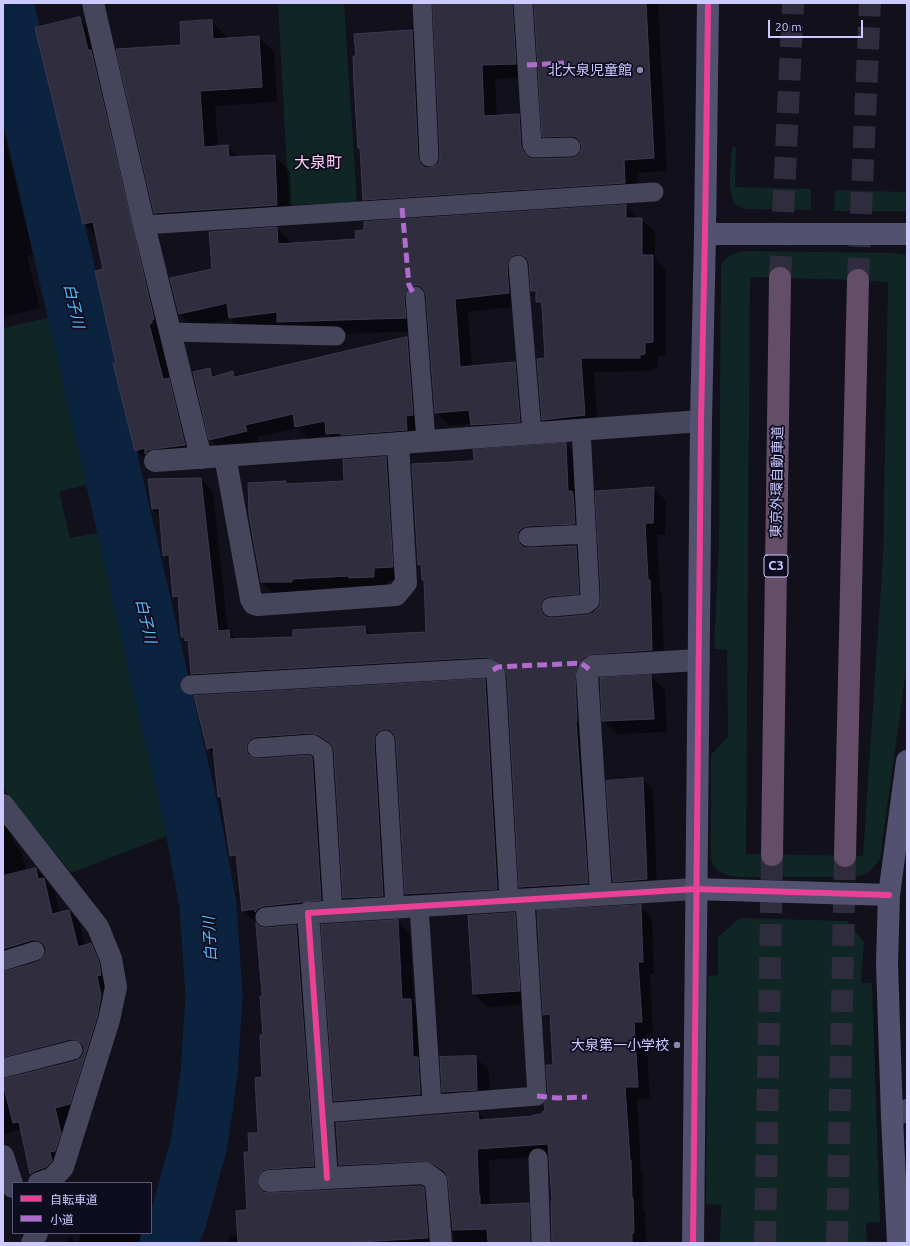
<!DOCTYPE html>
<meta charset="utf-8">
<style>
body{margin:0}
#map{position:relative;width:910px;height:1246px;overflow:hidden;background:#12101b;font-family:Ubuntu,"Noto Sans JP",sans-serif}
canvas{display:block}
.frame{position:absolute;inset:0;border:4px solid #cccaff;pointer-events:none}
.legend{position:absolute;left:12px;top:1182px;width:140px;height:52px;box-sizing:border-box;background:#0e0c1f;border:1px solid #5a5879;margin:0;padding:5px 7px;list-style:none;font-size:12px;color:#cccaff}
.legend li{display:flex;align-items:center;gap:8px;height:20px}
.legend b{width:20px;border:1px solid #5a5879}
.scale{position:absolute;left:768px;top:20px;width:95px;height:18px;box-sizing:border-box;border:2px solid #cccaff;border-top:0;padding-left:5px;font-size:12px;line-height:14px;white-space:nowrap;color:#cccaff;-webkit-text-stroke:3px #0e0c1f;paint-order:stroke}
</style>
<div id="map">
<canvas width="910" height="1246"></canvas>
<div class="frame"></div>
<ul class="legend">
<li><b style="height:5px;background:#ea4096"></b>自転車道</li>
<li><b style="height:5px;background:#b06ccc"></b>小道</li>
</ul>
<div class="scale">20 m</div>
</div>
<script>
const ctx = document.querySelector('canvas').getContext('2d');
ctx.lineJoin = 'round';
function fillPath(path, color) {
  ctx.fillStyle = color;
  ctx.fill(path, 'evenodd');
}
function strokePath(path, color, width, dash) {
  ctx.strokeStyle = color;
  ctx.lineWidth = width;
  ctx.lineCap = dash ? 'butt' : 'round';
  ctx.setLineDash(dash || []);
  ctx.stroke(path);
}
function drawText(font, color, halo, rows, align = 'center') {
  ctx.font = font + ' Ubuntu,"Noto Sans JP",sans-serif';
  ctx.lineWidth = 3.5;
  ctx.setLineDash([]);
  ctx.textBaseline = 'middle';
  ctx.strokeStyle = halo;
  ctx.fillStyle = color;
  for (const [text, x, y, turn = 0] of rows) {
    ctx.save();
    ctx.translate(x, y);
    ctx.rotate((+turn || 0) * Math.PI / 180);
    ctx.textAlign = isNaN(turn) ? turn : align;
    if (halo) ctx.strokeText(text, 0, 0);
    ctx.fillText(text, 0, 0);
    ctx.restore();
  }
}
fillPath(new Path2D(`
 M278,3H344L357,202L289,205Z
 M732,147H736L735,187L811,189V210L744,209L734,204C727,186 731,165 732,147Z
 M835,190L907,192V209L904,211H834Z
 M746,251L895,253L907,255V664L880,859C872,870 868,874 855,877H738C725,875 715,873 711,859V755L728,737L727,650L714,649L719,543L721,266C727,254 734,253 746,251ZM750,277L858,280L888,282L883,556L863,856L746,854Z
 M52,317L91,484L59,491L70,538L101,532L120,605L172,834L71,873L3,788V328Z
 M740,918L847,921L864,942L861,983H872L880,1222L866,1223L867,1243H720L721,1205L706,1204L708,976L718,975V937Z`), '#0f2625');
fillPath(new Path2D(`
 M434,3H658L667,171L637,173L638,196L377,213L364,199L361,150L359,148L412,31L425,45L431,169L436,167L439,163L441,157ZM535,5L543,136L557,150L582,149L578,157L571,159L534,160L532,129L519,115L497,116L495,79L529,77L530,7Z
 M79,18L92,31L197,458L149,463L136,450L117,364L104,270L98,237L84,224Z
 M211,21L227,37V39L258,37L274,52L277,102L215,106L218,147L228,146L239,157L275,156L290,172L292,221L171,228L155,213L182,46Z
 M3,130L33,254L27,256L40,308L3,317Z
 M626,206L638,219H641L655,232V259L666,270V355L658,356V368H653V371L594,372L598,429L556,433L543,420L546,359L543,307L537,302V295L532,291L530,267L526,269L522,306L468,312L472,367L515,363L528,376L533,435L485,438L471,424L449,426L436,412L427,298L422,300L419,331L292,336L244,331L231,319L193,327L179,313L213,270L277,228L291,242V244L357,240ZM232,301L233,303L188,313V311Z
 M407,338L420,351L419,443L340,446L329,435L309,439L298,428L257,437L259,444L223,452L210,439L209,369L216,376L233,372L238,377Z
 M566,444L578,457L587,535L530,544L529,549L576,547L588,559L591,606L553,614L552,619L588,616L598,610L601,606L654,488L666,501L665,535H657L660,592L662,594L664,662L594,671L599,895L533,899L520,887L508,674L506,671L500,669L205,686L192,673L189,643L182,637L179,602L174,596L170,562L164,555L161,517L153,509L149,480L201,479L213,492L228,631L237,640L294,638L365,627L373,635L427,633L425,581L423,579L422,569L418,565L471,462Z
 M386,458L399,471L406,580L387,581V590L275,595L262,582L285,482L288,485L345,482Z
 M651,676L665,690L667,732L617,734L603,721L601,679Z
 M485,680L494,689L506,897L415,903L406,894L397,739L393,738L392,904L353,907L344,898L334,747L328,743L256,753L255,758V759L312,758L321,767L330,908L252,919L243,910L237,861L231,855L223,800L219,796L215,755L208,748Z
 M643,779L653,789L657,890L624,892L614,881Z
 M3,824L11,834L14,843L21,851L27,871L36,869L47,880V883L54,890L60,914L69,911L80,923L85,946L91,945L102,956L110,974L81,1115L65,1119L71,1145L40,1183L31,1174L22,1131L20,1129L3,1135V1095L5,1094L3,1088V1079L76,1062L82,1058L85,1053V1050L12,1068L3,1067ZM43,951H47L44,959L39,962L3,973V970ZM97,1012H99L87,1050L86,1049Z
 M640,906L652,918L654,974H650L653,1033L646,1034L650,1098L637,1099L641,1171L643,1173V1209L645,1211L646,1243H553V1202L550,1156L489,1160L490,1205L528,1204L540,1215L541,1243H454L449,1180V1177L445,1175L437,1172L352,1176L340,1164L478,1113L486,1121L543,1115L546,1112L554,1066L551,1021L544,1014Z
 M514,914L528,927L533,1004L488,1007L474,994Z
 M398,921L410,934L414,1003L423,1013L433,1107L348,1113L335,1101Z
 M296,926L308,938L325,1178L269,1188L268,1194L423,1188L436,1201L439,1243H229V1236L239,1235L248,1211L250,1153L259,1134L263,1078L264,1035L260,928L266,929Z
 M475,1057L489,1070L490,1103L457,1106L443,1092L441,1058Z
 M82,1233H143L151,1237L157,1243H65L70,1236L76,1242Z`), '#0007');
strokePath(new Path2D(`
 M5,3L193,824L208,905L214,996L209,1074L199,1144L178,1220L168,1243`), '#0c2340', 57);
const building = new Path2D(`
 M433,3H512L516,64L482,65L484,116L519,114L521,146L523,151L529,158L534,159L572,158L577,156L580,153L582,147L580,141L576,137L571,136L542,137L534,3H646L654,158L624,160L625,183L363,200L360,148H358L354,84L353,56H356L354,34L412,30L418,158L420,163L424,167L429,168L435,166L439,162L440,156Z
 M80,17L88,50H91L154,319L152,320V323L149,324L163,379L169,378L185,445L154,449L148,450L145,454V448L135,451L113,363H116L95,271L103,269L93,222L83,224L35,28Z
 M212,20L213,39L259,36L262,87L200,91L204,147L228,145L229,157L275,155L277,205L154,213L116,49L181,45L180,22Z
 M626,205V218H642V255H653V342L645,343V354L640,355V358H581L585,415L542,420L537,359L545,358L542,307L541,302H536V291H531L529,264L527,258L522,255L517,254L512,256L508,261L507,266L509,293L455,299L460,367L515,362L520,422L471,425L469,410L435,413L426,295L424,290L420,286L414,285L408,287L405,292L404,297L406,318L277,322V312L229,318L227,303L179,314L170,278L212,269L209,232L277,227L278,244L356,239L355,231L364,230V222Z
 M407,337L413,415L406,416L407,430L341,435V433L326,434L325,421L295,427L293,414L245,425L247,431L209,440L193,372L210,368L212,377L233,371L234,377Z
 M566,443L568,491H572V493H573L575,524L527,526L522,528L518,532L517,537L519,543L523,547L528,548L576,546L579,594L550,596L545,598L541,603L540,608L542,613L546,617L552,618L587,615L593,613L600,606L601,596L595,491L654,487L653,523H645L648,580H650L652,650L593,654L583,658L577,665L575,676L577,722H576L588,883L519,887L507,674L502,664L497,660L487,657L191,674L188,640L185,641L184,637H181L178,596L173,597L169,555L163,556L159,508L152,509L148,479L201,478L218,631L229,630L230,639L293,637V630L365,626L366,635L426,632L424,580H422L421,565H418L412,464L471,461L474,460L473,450Z
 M386,457L393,567L374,568V577L349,578V576L292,579V582H261L249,515L248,483L286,481V484L344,481L343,460Z
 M651,675L654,719L602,721L600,678Z
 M485,679L497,889L405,894L396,739L394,734L390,730L384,729L379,731L375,735L374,741L383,896L343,898L334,750L333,746L329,742L318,735L312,733L256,737L251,739L247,744L246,748L248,754L253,758L258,759L309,755L312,757L321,900L264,906L258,908L255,912V909L242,911L236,855L230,856L221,796L218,797L213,747L207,749L194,696Z
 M643,778L647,879L613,882L606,781Z
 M36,868L38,879L44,878L52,914L69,910L78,947L91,943L99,962L101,975L97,976L101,995L97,1017L70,1104L55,1108L61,1133L55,1151L50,1152L52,1161L46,1167L35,1171L30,1174L19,1122L13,1123L3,1084V1079L76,1061L81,1058L84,1053V1047L81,1043L76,1040L71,1039L3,1057V972L38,962L43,958L46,953V948L43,943L37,940H32L3,949V876Z
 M641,905L643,962H638L642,1022H634L638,1087H625L630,1160H631L632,1198H633L634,1233H632V1243H552L551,1201H552L548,1144L477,1149L479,1196H480V1205L529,1203L530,1242L488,1243L487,1229L453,1230L448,1180L447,1175L444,1171L432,1163L424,1161L339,1165L336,1123L478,1112L479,1120L533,1116V1115L542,1114V1112L545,1111L544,1104L547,1100L548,1096L546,1065H553L550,1014L543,1015L537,911Z
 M515,913L520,991L473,994L468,916Z
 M398,920L402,999H411L413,1057H418L420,1094L334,1101L321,925Z
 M256,923L260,927L266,928L296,925L314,1166L268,1169L263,1170L258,1176L257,1181L258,1187L263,1192L270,1193L421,1186L424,1188L428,1238L343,1243H238L236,1211L247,1210L244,1152H249L248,1133H258L255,1078L262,1077L260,1035H263L260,996H262Z
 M476,1056L477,1090L442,1092L440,1057Z`);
fillPath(building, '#2f2d3e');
strokePath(building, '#3c3a50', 1);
strokePath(new Path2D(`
 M780,278L793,3
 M858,280L870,3
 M765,1243L772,855
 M837,1243L845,856`), '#2e2c3d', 22, [22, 11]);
strokePath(new Path2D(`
 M422,3L429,157
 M523,3L532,145L534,148L571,147
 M144,225L654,192
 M518,265L532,433
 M415,296L426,441
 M170,332L336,336
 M528,537L587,534
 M551,607L586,604L590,601V597L581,429
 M190,685L488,668L493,670L496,675L509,900
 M385,740L395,907
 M257,748L312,744L323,751L333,911
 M419,906L432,1104
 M265,917L308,913
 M3,961L35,951
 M3,1068L73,1050
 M323,1113L537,1096L525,899
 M538,1158L541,1243`), '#45455c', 19);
strokePath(new Path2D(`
 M93,3L144,225L201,458
 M225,456L251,599L254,604L258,605L396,595L406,583L398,443
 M155,461L701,421
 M3,805L98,927L111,959L116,987L109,1020L63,1167L53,1178L39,1183
 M601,895L587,675L589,669L594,666L699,660
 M892,1117L907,1110
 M3,1156L13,1187
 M327,1178L308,913L695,889
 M269,1181L425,1173L436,1181L441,1243
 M32,1243L37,1233`), '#45455c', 22);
strokePath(new Path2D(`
 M705,234H907
 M695,889L889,895
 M693,1243L701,421L705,234L708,3
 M898,1243L892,1117L887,963L889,895L907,761`), '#52516f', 22);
strokePath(new Path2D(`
 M772,855L780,278
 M845,856L858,280`), '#644d68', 22);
strokePath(new Path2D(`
 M527,65L564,63
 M402,208L409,285L415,296
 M493,670L498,667L581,663L589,669
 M537,1096L558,1098L587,1097`), '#b06ccc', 5, [10, 5]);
strokePath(new Path2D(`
 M327,1178L308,913L695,889L889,895
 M693,1243L701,421L705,234L708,3`), '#ea4096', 6);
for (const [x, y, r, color] of [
 [640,70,4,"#8b89af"],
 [677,1045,4,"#8b89af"]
]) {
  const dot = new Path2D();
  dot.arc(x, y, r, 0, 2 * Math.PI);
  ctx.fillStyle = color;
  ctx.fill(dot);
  strokePath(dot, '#0e0c1f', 1.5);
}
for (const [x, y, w] of [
 [776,566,24]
]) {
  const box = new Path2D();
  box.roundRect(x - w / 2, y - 11, w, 22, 3);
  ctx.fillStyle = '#0e0c1f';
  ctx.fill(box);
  strokePath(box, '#cccaff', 1);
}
drawText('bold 13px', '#cccaff', null, [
 ["C3",776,566]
]);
drawText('14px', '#cccaff', '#0e0c1f', [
 ["北大泉児童館",632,70],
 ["大泉第一小学校",669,1045]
], 'right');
drawText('14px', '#cccaff', '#0e0c1f', [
 ["東京外環自動車道",777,482,-89]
]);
drawText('italic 15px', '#58beff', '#0e0c1f', [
 ["白子川",74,306,77],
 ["白子川",146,621,77],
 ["白子川",210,939,-93]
]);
drawText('16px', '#ffccf0', '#0e0c1f', [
 ["大泉町",318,163]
]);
</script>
